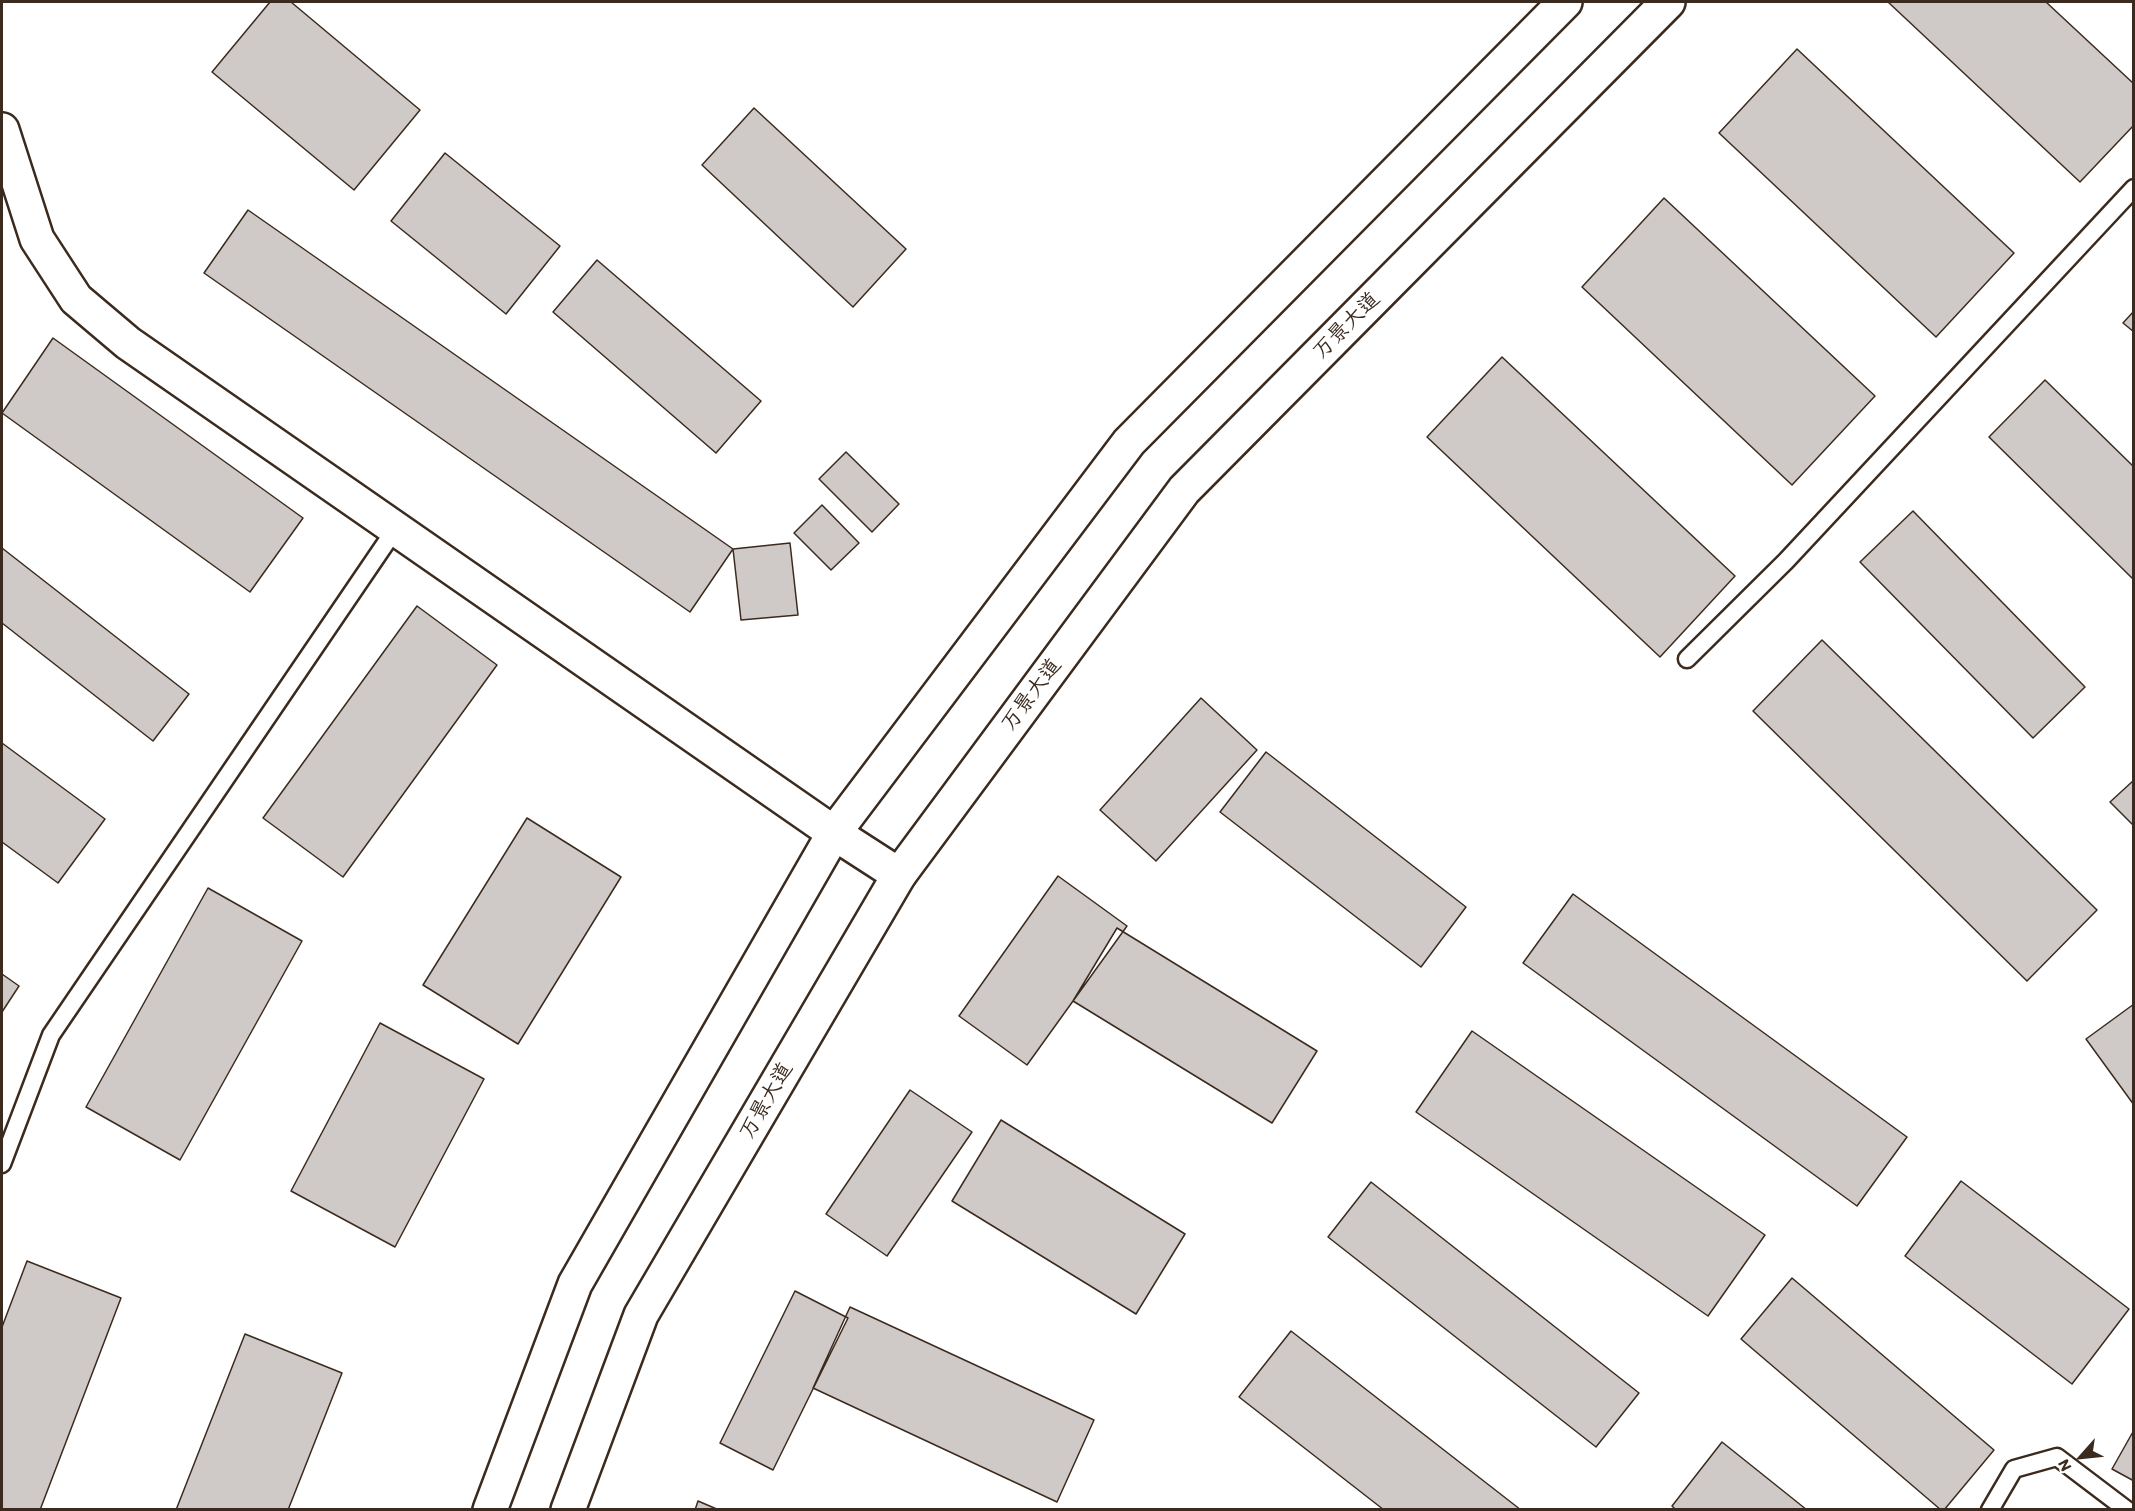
<!DOCTYPE html>
<meta charset="utf-8">
<style>
body{margin:0}
#map{position:relative;width:2135px;height:1511px;overflow:hidden;background:#fff;font-family:Itim,sans-serif}
canvas{display:block}
.frame{position:absolute;inset:0;border:3px solid #3b2a1e;pointer-events:none}
.north{position:absolute;left:2051px;top:1427px;width:60px;height:60px;-webkit-text-stroke:4px #fff;paint-order:stroke;rotate:243deg;font-size:16px;font-weight:700;line-height:24px;text-align:center;color:#3b2a1e}
.north::after{content:'';display:block;margin:auto;width:21px;height:27px;background:#3b2a1e;clip-path:polygon(50% 0,100% 100%,50% 72%,0 100%)}
</style>
<div id="map">
<canvas width="2135" height="1511"></canvas>
<div class="frame"></div>
<div class="north">N</div>
</div>
<script>
const ctx = document.querySelector('canvas').getContext('2d');
ctx.lineJoin = 'round';
function fillPath(path, color) {
  ctx.fillStyle = color;
  ctx.fill(path, 'evenodd');
}
function strokePath(path, color, width, dash) {
  ctx.strokeStyle = color;
  ctx.lineWidth = width;
  ctx.lineCap = dash ? 'butt' : 'round';
  ctx.setLineDash(dash || []);
  ctx.stroke(path);
}
function drawText(font, color, halo, rows, align = 'center') {
  ctx.font = font + ' Itim,"LXGW WenKai TC",sans-serif';
  ctx.lineWidth = 5;
  ctx.setLineDash([]);
  ctx.textBaseline = 'middle';
  ctx.strokeStyle = halo;
  ctx.fillStyle = color;
  for (const [text, x, y, turn = 0] of rows) {
    ctx.save();
    ctx.translate(x, y);
    ctx.rotate((+turn || 0) * Math.PI / 180);
    ctx.textAlign = isNaN(turn) ? turn : align;
    if (halo) ctx.strokeText(text, 0, 0);
    ctx.fillText(text, 0, 0);
    ctx.restore();
  }
}
const building = new Path2D(`
 M270,2H291L420,110L354,190L212,72Z
 M1888,2H2046L2134,84V125L2080,182Z
 M1797,49L2014,253L1936,337L1719,133Z
 M754,108L906,249L853,307L702,165Z
 M445,153L560,246L506,314L391,221Z
 M1664,198L1875,396L1792,485L1582,287Z
 M248,210L733,549L690,612L204,273Z
 M597,260L761,401L716,453L553,312Z
 M2134,311V332L2123,323Z
 M53,338L303,518L250,592L2,413Z
 M1502,357L1735,576L1660,657L1427,437Z
 M2045,380L2134,467V580L1989,437Z
 M846,452L899,504L872,532L819,479Z
 M822,505L859,543L831,570L794,533Z
 M1913,511L2085,687L2033,738L1860,562Z
 M790,543L798,615L741,620L733,549Z
 M2,548L189,694L153,741L2,623Z
 M417,606L497,665L343,877L263,818Z
 M1822,640L2097,910L2027,981L1753,711Z
 M1201,698L1257,750L1156,861L1100,810Z
 M2,743L105,819L58,883L2,842Z
 M1266,752L1466,907L1421,967L1220,812Z
 M2134,780V826L2110,802Z
 M527,818L621,877L518,1044L423,985Z
 M1058,876L1127,926L1027,1065L959,1016Z
 M208,888L302,941L180,1160L86,1107Z
 M1573,894L1907,1137L1857,1206L1523,963Z
 M1117,928L1317,1051L1272,1123L1073,1001Z
 M2,974L19,986L2,1012Z
 M2134,1004V1105L2086,1039Z
 M380,1023L484,1079L395,1247L291,1191Z
 M1472,1031L1765,1235L1708,1316L1416,1112Z
 M910,1090L972,1132L887,1256L826,1214Z
 M1001,1120L1185,1234L1136,1314L952,1201Z
 M1961,1181L2129,1309L2072,1384L1905,1256Z
 M1371,1182L1639,1393L1596,1447L1328,1237Z
 M27,1261L121,1298L40,1510H2V1327Z
 M1792,1278L1994,1450L1944,1510H1941L1741,1339Z
 M795,1291L848,1318L773,1470L720,1443Z
 M850,1307L1094,1420L1057,1502L813,1388Z
 M1291,1331L1521,1510H1384L1239,1397Z
 M245,1334L342,1373L288,1510H176Z
 M2134,1430V1481L2112,1469Z
 M1722,1442L1807,1510H1676L1672,1506Z
 M698,1501L719,1510H695Z`);
fillPath(building, '#cfcac7');
strokePath(building, '#3b2a1e', 1.5);
const lane = new Path2D(`
 M1687,659L1786,561L2134,188
 M2,1164L51,1035L396,528
 M1990,1510L2014,1469L2057,1457L2127,1510`);
const street = new Path2D(`
 M2,130L37,239L76,299L128,343L834,833L899,875`);
const secondary = new Path2D(`
 M490,1510L575,1284L834,833L1129,442L1565,2
 M568,1510L641,1315L899,875L1184,490L1668,2`);
strokePath(lane, '#3b2a1e', 21);
strokePath(street, '#3b2a1e', 38);
strokePath(secondary, '#3b2a1e', 38);
strokePath(lane, '#fff', 16);
strokePath(street, '#fff', 33);
strokePath(secondary, '#fff', 33);
drawText('21px', '#3b2a1e', '#fff', [
 ["万景大道",1347,326,-45],
 ["万景大道",1032,695,-53],
 ["万景大道",767,1101,-60]
]);
</script>
